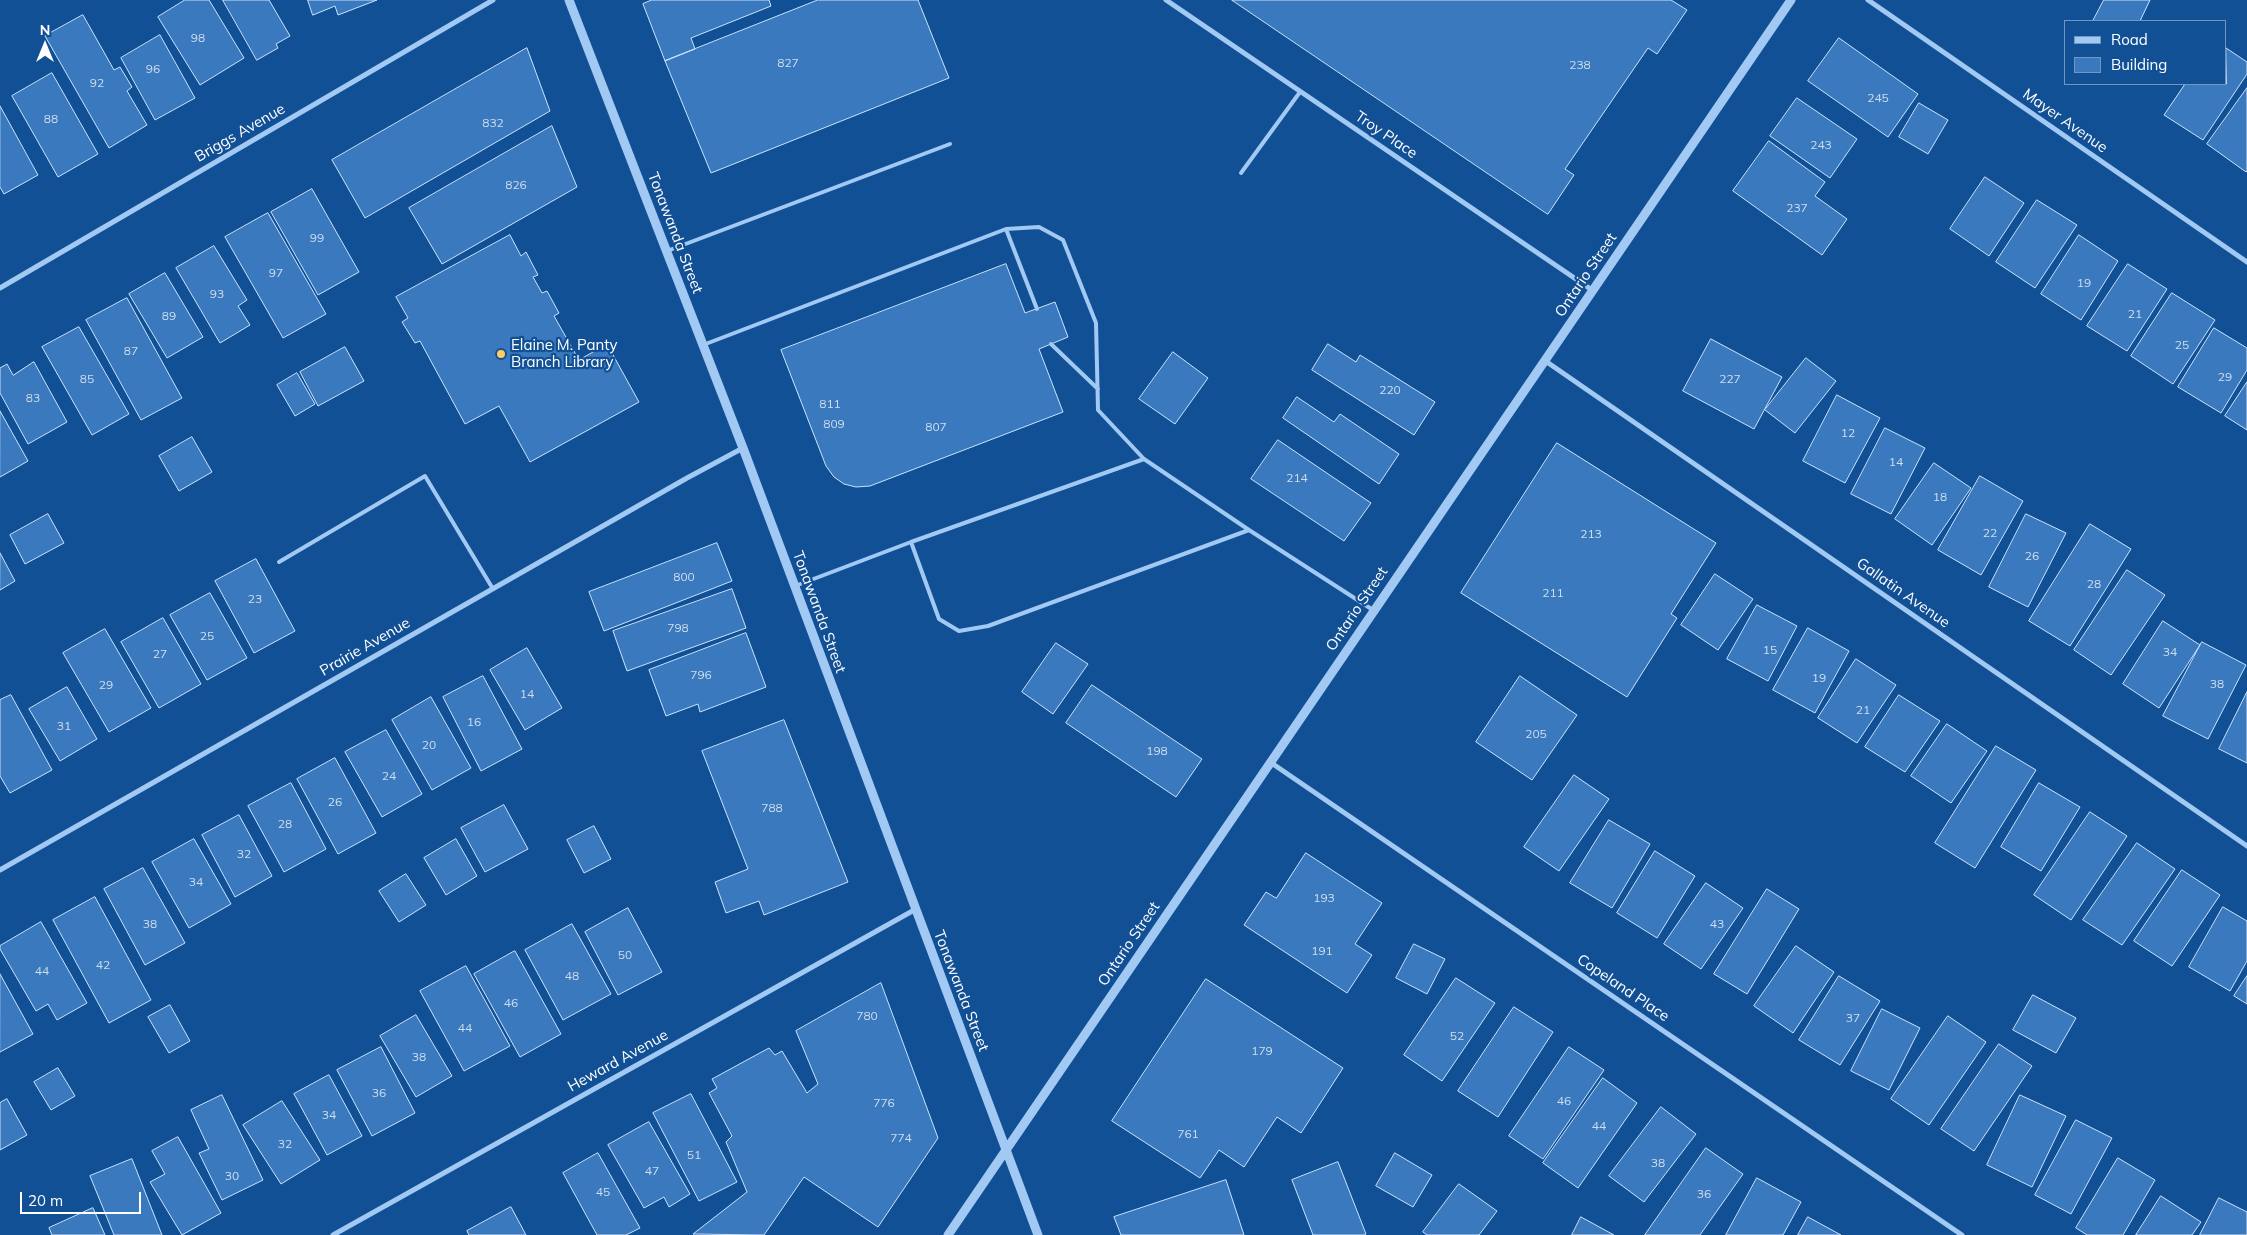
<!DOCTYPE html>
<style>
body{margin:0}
#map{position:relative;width:2247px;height:1235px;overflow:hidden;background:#125096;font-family:Mulish,sans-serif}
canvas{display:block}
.legend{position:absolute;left:2064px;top:20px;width:162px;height:65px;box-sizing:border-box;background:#125096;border:1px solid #7196c0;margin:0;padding:6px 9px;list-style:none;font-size:15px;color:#fff}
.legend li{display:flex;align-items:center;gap:10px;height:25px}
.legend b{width:25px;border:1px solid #7196c0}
.north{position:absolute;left:20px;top:20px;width:50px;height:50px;-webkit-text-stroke:4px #125096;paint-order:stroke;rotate:0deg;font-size:14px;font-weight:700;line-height:20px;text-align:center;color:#fff}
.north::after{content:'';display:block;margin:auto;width:18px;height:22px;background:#fff;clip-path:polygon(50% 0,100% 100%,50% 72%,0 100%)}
.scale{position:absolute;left:20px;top:1192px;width:121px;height:22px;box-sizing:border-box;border:2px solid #fff;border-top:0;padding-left:6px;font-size:15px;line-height:18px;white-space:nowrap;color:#fff;-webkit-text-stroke:4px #125096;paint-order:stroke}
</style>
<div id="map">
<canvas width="2247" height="1235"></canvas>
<ul class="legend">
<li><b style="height:6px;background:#a2c9f3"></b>Road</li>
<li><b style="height:14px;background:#3b79be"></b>Building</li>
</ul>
<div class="north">N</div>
<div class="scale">20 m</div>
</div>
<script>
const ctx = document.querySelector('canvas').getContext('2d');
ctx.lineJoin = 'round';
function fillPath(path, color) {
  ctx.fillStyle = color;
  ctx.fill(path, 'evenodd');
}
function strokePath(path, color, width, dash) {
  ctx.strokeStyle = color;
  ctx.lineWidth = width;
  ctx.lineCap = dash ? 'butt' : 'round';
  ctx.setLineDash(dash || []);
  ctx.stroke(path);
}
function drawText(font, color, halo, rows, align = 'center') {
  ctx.font = font + ' Mulish,sans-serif';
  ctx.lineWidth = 4.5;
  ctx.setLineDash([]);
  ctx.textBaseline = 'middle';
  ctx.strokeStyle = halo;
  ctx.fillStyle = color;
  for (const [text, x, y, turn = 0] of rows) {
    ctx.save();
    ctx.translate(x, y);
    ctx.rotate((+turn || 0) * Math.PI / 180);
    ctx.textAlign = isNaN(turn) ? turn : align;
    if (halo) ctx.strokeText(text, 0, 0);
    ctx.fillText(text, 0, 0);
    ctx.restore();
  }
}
const building = new Path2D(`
 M185,0H209L244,58L200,85L158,17Z
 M223,0H269L290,36L276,44L278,48L257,60Z
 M308,0H377L338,15L335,6L313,15Z
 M652,0H769L771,6L691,38L695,49L665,61L643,4Z
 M818,0H918L949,78L711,173L665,61Z
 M1232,0H1671L1687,10L1657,54L1648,48L1565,169L1574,175L1548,214Z
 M2104,0H2150L2140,21H2093Z
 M83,15L114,70L120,67L132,87L127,91L147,125L109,148L45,36Z
 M160,35L195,98L155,120L121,58Z
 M1839,38L1918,94L1888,137L1808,81Z
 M527,48L550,111L365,218L332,160Z
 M2226,48L2247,62V74L2203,140L2164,115L2185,84H2226Z
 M52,73L98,154L58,177L12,96Z
 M2247,88V171L2246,172L2207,144Z
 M1797,98L1857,139L1830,178L1770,136Z
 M1919,103L1948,120L1928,154L1899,137Z
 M0,106L38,175L4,194L0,187Z
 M552,126L577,187L442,264L409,208Z
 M1769,141L1825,182L1815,196L1847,219L1822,255L1733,191Z
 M1985,177L2024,203L1989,256L1950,229Z
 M312,189L359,272L318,295L271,212Z
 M2037,200L2077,225L2035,288L1996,262Z
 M268,213L326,314L283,338L225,237Z
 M510,235L521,256L526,252L538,275L533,277L542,293L547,291L559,313L554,316L579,360L607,344L639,402L530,462L499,406L465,424L420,341L415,343L402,322L408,318L396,297Z
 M2079,235L2118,261L2081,320L2041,294Z
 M214,246L247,300L238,306L250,325L220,343L176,268Z
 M1006,264L1025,313L1055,302L1068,337L1039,349L1063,412L870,486L856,487L844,484L834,477L826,466L781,350Z
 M2128,264L2167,289L2127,351L2087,326Z
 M165,273L203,337L167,358L129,294Z
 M2172,293L2215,320L2173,384L2131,356Z
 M127,298L182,398L141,420L86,320Z
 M79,327L129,414L92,435L42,347Z
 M2214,328L2247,348V370L2221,413L2178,387Z
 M1711,339L1782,377L1754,429L1683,391Z
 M1328,344L1356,362L1360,355L1435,402L1414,435L1312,370Z
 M345,347L364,381L318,406L300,372Z
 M1173,352L1208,378L1175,424L1139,399Z
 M1806,358L1836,381L1795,433L1765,410Z
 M34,362L67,422L28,444L0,393V368L7,364L13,375Z
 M297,373L315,404L295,416L277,385Z
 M2247,382V430L2225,416Z
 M1837,395L1880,418L1845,483L1803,461Z
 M1297,397L1334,422L1340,414L1399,454L1379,484L1283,418Z
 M0,411L28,461L0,477Z
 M1885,428L1925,448L1891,514L1851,494Z
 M192,437L212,472L179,491L159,456Z
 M1278,440L1371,503L1344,541L1251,479Z
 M1557,443L1716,543L1671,614L1677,618L1627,697L1461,593Z
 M1934,463L1971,488L1932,545L1895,519Z
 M1980,476L2023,501L1981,575L1938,550Z
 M48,514L64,543L25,564L10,535Z
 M2026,514L2066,533L2028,607L1989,587Z
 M2090,524L2131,549L2070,646L2029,621Z
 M717,543L732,581L604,631L589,592Z
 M0,553L15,581L0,590Z
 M256,559L295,631L254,653L215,581Z
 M2127,570L2165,595L2111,675L2074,650Z
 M1715,574L1753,599L1718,650L1681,625Z
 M732,589L746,628L627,671L613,631Z
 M210,593L247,658L207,680L170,615Z
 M1757,605L1797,626L1768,681L1727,659Z
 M163,618L201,684L159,708L121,642Z
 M2163,621L2200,645L2159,708L2123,684Z
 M1808,628L1849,651L1815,713L1773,690Z
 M105,629L151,708L109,732L63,653Z
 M746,633L766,687L700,712L698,704L666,716L649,670Z
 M2202,642L2246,665L2208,739L2163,716Z
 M1056,643L1088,664L1053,714L1022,692Z
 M527,648L562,708L525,730L490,670Z
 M1856,659L1896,685L1857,743L1818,718Z
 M483,676L522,749L481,771L443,697Z
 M1520,676L1577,715L1532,780L1476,742Z
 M1092,685L1202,759L1176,797L1066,723Z
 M67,687L97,739L60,761L29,709Z
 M2247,692V763L2219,749Z
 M11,695L52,770L10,793L0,776V700Z
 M1899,695L1940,721L1905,772L1865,747Z
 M431,697L471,768L432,790L392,720Z
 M784,720L848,882L764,915L759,901L726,913L715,882L748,869L702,751Z
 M1947,724L1987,751L1951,803L1911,776Z
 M386,730L422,794L382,817L345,752Z
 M1996,746L2036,770L1975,868L1935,843Z
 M335,758L376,833L338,854L297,779Z
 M1574,775L1609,799L1559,871L1524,847Z
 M291,783L326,849L284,872L248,806Z
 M2039,783L2080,807L2041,871L2001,847Z
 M504,805L528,849L485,872L461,828Z
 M2090,812L2127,836L2071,920L2034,895Z
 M239,815L272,876L235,897L202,835Z
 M1609,820L1650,844L1612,908L1570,883Z
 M594,826L611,859L584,873L567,840Z
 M194,839L231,904L189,928L152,862Z
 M456,839L477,876L446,895L424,858Z
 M2137,843L2175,869L2122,945L2083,920Z
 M1655,851L1695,876L1657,938L1617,913Z
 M1306,853L1382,903L1355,944L1372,955L1347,993L1244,925L1266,892L1276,898Z
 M143,868L185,943L145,965L104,889Z
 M2182,870L2220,895L2172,966L2134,941Z
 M406,874L426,905L399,922L379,891Z
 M1706,883L1743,908L1701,969L1664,944Z
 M1767,889L1799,909L1747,994L1714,974Z
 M95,897L151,1000L109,1023L53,920Z
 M2223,907L2247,921V961L2230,991L2189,967Z
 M628,908L662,972L618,995L585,932Z
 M41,922L87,1003L57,1020L48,1004L36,1011L0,949V946Z
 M572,924L611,994L563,1020L525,950Z
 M1414,944L1445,959L1427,994L1396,978Z
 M1796,946L1834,972L1793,1033L1754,1006Z
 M515,951L561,1034L520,1057L474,974Z
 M466,966L510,1046L464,1071L420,991Z
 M0,974L33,1034L0,1052Z
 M1839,976L1880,1001L1840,1065L1799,1040Z
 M2247,976V1004L2234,996Z
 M1456,978L1495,1003L1442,1081L1404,1055Z
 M1206,979L1343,1068L1301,1133L1277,1117L1244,1167L1219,1150L1200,1178L1112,1121Z
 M881,983L938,1138L878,1227L804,1177L764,1235L693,1234L747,1192L726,1142L732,1136L709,1093L717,1088L712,1079L769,1048L775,1055L782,1051L807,1093L818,1084L796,1031Z
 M2033,995L2076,1018L2056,1053L2013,1030Z
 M170,1005L190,1041L169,1053L148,1017Z
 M1514,1007L1553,1032L1498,1117L1458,1091Z
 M1882,1009L1920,1028L1889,1090L1851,1071Z
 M416,1015L452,1076L416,1097L380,1036Z
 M1948,1016L1986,1042L1929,1125L1891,1099Z
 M1999,1044L2032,1066L1974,1151L1941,1129Z
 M381,1047L415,1113L372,1136L337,1070Z
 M1569,1047L1604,1070L1543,1159L1509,1136Z
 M58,1068L75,1096L51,1110L34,1082Z
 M329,1075L362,1136L327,1155L294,1094Z
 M1603,1078L1637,1103L1578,1188L1543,1163Z
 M691,1094L737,1182L699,1201L653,1113Z
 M222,1095L263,1180L222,1200L199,1153L209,1149L191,1110Z
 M2020,1095L2066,1116L2032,1187L1987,1165Z
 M7,1099L27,1135L0,1150V1103Z
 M282,1101L320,1160L281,1184L243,1125Z
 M1661,1107L1696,1134L1644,1202L1609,1176Z
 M2076,1120L2112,1138L2071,1214L2035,1195Z
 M649,1122L690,1194L669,1207L664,1197L644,1208L608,1145Z
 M178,1137L221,1213L182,1235L150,1182L165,1174L152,1151Z
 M1706,1148L1743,1174L1700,1235H1645Z
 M598,1153L640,1228L626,1235H597L563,1173Z
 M1395,1153L1432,1175L1413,1207L1376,1186Z
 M2118,1158L2155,1180L2123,1235H2087L2076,1228Z
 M132,1159L162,1235H114L90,1176Z
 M1338,1162L1366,1234L1364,1235H1313L1292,1180Z
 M1757,1178L1801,1202L1783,1235H1726Z
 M1226,1180L1244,1235H1121L1114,1217Z
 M1459,1184L1497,1211L1479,1235H1427L1423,1232Z
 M2161,1196L2201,1222L2192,1235H2136Z
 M2219,1198L2247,1212V1235H2200Z
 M511,1207L526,1235H469L467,1231Z
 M93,1208L105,1235H52L49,1228Z
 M1581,1217L1614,1235H1572Z
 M1808,1217L1841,1235H1798Z`);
fillPath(building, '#3b79be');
strokePath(building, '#cae3fd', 1);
strokePath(new Path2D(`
 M1241,173L1300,92
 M1006,229L1037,309
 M667,251L950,144
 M1051,344L1098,389
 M703,345L1006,229L1039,227L1063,240L1096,323L1098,410L1144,459L1249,530
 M911,542L1144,459
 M279,562L425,476L493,589
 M795,586L911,542L939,619L959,631L988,626L1249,530L1373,610`), '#a2c9f3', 4);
strokePath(new Path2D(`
 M1166,0L1592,290
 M1868,0L2247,262
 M0,288L493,0
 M1544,360L2247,846
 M1270,762L1962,1235
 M0,870L687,478L743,448
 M333,1235L916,909`), '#a2c9f3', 5);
strokePath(new Path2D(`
 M569,0L743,448L1038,1235
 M948,1235L1791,0`), '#a2c9f3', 9);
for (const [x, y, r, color] of [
 [501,354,5,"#ffcd64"]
]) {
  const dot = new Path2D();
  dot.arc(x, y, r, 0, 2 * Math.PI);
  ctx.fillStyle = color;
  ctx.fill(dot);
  strokePath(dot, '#125096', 2);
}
drawText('12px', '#cedeef', null, [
 ["98",198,38],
 ["827",788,63],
 ["238",1580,65],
 ["96",153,69],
 ["92",97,83],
 ["245",1878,98],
 ["88",51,119],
 ["832",493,123],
 ["243",1821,145],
 ["826",516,185],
 ["237",1797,208],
 ["99",317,238],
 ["97",276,273],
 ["19",2084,283],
 ["93",217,294],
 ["21",2135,314],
 ["89",169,316],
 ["25",2182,345],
 ["87",131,351],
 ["29",2225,377],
 ["85",87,379],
 ["227",1730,379],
 ["220",1390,390],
 ["83",33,398],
 ["811",830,404],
 ["809",834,424],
 ["807",936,427],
 ["12",1848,433],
 ["14",1896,462],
 ["214",1297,478],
 ["18",1940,497],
 ["22",1990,533],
 ["213",1591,534],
 ["26",2032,556],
 ["800",684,577],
 ["28",2094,584],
 ["211",1553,593],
 ["23",255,599],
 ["798",678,628],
 ["25",207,636],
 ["15",1770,650],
 ["34",2170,652],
 ["27",160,654],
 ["796",701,675],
 ["19",1819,678],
 ["38",2217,684],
 ["29",106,685],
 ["14",527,694],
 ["21",1863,710],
 ["16",474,722],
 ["31",64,726],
 ["205",1536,734],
 ["20",429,745],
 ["198",1157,751],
 ["24",389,776],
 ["26",335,802],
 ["788",772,808],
 ["28",285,824],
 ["32",244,854],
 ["34",196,882],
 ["193",1324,898],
 ["38",150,924],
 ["43",1717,924],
 ["191",1322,951],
 ["50",625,955],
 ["42",103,965],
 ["44",42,971],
 ["48",572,976],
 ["46",511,1003],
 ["780",867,1016],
 ["37",1853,1018],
 ["44",465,1028],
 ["52",1457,1036],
 ["179",1262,1051],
 ["38",419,1057],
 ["36",379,1093],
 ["46",1564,1101],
 ["776",884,1103],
 ["34",329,1115],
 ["44",1599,1126],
 ["761",1188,1134],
 ["774",901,1138],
 ["32",285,1144],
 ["51",694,1155],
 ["38",1658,1163],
 ["47",652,1171],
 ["30",232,1176],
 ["45",603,1192],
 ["36",1704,1194]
]);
drawText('15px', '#fff', '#125096', [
 ["Mayer Avenue",2065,121,35],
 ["Briggs Avenue",240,133,-30],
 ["Troy Place",1386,135,34],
 ["Tonawanda Street",675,233,69],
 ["Ontario Street",1586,275,-56],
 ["Gallatin Avenue",1903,593,35],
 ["Ontario Street",1357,609,-56],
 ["Tonawanda Street",819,612,70],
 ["Prairie Avenue",365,647,-30],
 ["Ontario Street",1129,944,-56],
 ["Copeland Place",1623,988,34],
 ["Tonawanda Street",961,991,69],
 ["Heward Avenue",618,1061,-29]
]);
drawText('15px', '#fff', '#125096', [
 ["Elaine M. Panty",511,345],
 ["Branch Library",511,362]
], 'left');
</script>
